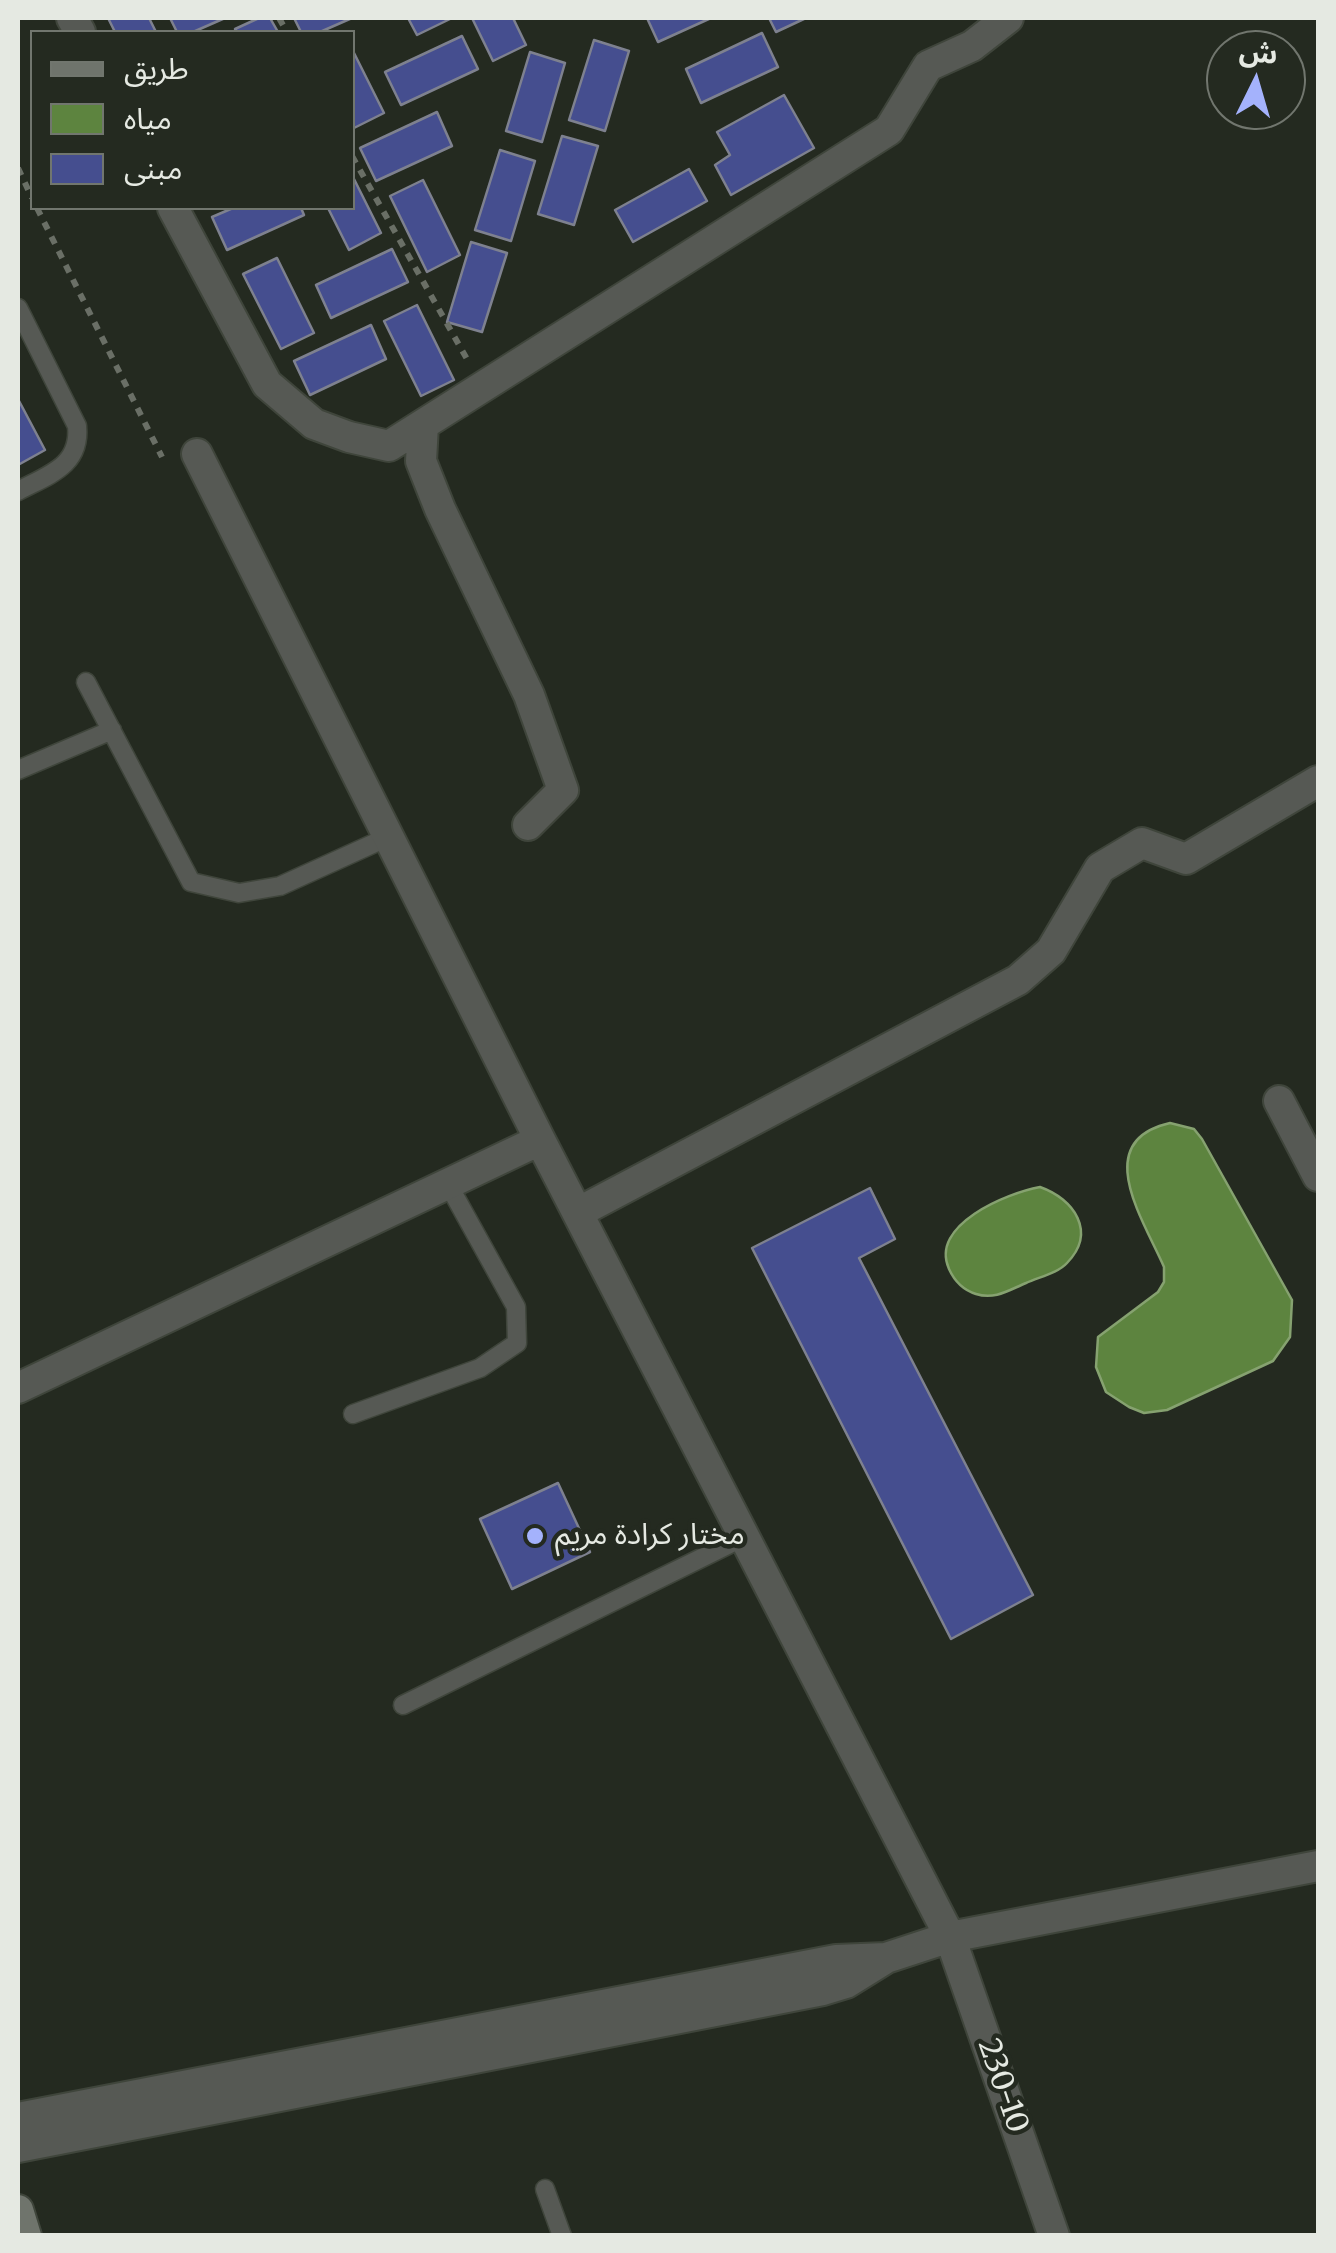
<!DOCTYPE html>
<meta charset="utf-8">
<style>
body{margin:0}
#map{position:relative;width:1336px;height:2253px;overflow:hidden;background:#242a20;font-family:Merriweather,"Noto Sans Arabic",serif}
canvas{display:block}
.frame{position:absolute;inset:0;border:20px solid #e5e9e2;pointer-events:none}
.legend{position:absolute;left:30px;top:30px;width:325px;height:180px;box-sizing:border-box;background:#242a20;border:2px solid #71766e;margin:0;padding:12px 18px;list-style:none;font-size:30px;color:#e5e9e2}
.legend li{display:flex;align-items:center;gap:20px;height:50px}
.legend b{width:50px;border:2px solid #71766e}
.north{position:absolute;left:1206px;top:30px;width:100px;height:100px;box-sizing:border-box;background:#242a20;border:2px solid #71766e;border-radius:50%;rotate:5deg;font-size:28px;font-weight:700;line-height:40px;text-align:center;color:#e5e9e2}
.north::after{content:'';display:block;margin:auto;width:35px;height:45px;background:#a4b2fc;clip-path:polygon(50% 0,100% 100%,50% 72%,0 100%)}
</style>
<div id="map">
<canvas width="1336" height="2253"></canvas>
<div class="frame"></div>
<ul class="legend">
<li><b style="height:12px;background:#6f746c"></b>طريق</li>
<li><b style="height:28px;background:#5d843f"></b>مياه</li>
<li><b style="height:28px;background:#454e8f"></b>مبنى</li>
</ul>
<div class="north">ش</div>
</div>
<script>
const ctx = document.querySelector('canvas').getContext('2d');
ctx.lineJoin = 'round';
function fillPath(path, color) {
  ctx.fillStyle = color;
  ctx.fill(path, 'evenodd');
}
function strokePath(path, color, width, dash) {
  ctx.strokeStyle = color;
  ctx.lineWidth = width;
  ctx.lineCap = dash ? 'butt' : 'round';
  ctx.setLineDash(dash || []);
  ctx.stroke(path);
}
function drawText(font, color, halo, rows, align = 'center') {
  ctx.font = font + ' Merriweather,"Noto Sans Arabic",serif';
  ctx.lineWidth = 9;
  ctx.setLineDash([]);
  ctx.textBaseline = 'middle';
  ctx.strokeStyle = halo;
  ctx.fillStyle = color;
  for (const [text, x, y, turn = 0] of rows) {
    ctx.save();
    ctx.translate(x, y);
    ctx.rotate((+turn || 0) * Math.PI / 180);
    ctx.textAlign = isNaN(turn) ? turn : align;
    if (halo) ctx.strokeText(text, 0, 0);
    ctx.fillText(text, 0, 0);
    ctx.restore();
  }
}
const water = new Path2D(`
 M1170,1123L1194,1129L1202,1139L1292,1300L1290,1337L1273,1361L1167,1410L1144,1413L1129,1407L1106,1392L1096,1367L1098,1337L1158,1292L1164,1282V1267C1143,1219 1090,1141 1170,1123Z
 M1040,1187C1074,1199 1097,1232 1067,1263C1058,1273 1039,1277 1026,1283C1009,1290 995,1300 976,1294C963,1290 954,1280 949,1269C929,1225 1007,1193 1040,1187Z`);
fillPath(water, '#5d843f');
strokePath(water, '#86a270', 2.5);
const building = new Path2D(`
 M108,18H149L156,32H115Z
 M170,18H225L193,32H177Z
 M259,18H270L278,32H237L235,29Z
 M294,18H352L320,32H301Z
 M408,18H450V19L417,35Z
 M472,18H513L526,45L493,61Z
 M647,18H711L658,42Z
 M769,18H806L776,32Z
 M762,33L778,67L701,103L686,69Z
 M462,36L478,69L401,105L385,72Z
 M594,40L629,51L605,131L569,120Z
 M352,49L384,113L352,129Z
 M530,52L565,63L542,142L506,131Z
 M784,95L814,148L731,195L715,165L730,155L717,132Z
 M437,112L452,146L376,181L360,148Z
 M562,136L598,146L574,225L538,214Z
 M500,150L535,161L511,241L475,230Z
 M689,169L707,201L633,242L615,210Z
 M352,175L381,233L349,250L328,208H352Z
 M423,180L460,255L427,272L390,196Z
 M233,208H301L304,215L227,250L212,217Z
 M471,242L507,253L482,332L447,322Z
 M392,249L408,282L331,318L316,285Z
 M277,258L314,333L281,349L243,274Z
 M417,305L454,380L421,396L384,321Z
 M371,325L386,359L310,395L294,361Z
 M18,399L45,450L18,465Z
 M870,1188L895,1239L859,1258L1033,1595L951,1639L752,1248Z
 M558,1483L590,1552L512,1589L480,1519Z`);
fillPath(building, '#454e8f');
strokePath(building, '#7e818f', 2.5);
const lane = new Path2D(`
 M18,308L77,426C81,466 48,475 18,491
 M86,682L191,882L239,893L280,886L388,837
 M18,770L112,730
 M353,1414L480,1368L517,1343L516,1307L448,1184
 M403,1705L746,1536
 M545,2189L562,2236`);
const street = new Path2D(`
 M72,18L80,32
 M173,208L267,384L314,424L349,437L389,446L889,130L928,66L972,46L1008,18
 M423,425L421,461L440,509L529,695L563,790L528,825
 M197,454L540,1140L950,1937L1054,2236
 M1279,1101L1318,1176
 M579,1212L1018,980L1051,951L1100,868L1142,843L1186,859L1318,781
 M18,1388L540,1140
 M18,2118L836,1960L886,1958L950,1937L1318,1866
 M18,2147L823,1990L846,1983L883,1960`);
const secondary = new Path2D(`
 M18,2210L26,2236`);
strokePath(lane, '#3f453b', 21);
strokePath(street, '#3f453b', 34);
strokePath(secondary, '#3f453b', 34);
strokePath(new Path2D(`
 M279,18L287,32
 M352,156L467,359
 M18,168L32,198
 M37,208L162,457`), '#6a6f66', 6, [8, 8]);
strokePath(lane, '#565954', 18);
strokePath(street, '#565954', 30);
strokePath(secondary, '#6f746c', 30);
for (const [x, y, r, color] of [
 [535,1536,10,"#a4b2fc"]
]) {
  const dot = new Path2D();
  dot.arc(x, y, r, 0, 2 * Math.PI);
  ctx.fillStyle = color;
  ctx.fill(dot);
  strokePath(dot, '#242a20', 4);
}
drawText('30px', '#e5e9e2', '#242a20', [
 ["مختار كرادة مريم",555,1536]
], 'left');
drawText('30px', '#e5e9e2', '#242a20', [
 ["230-10",1002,2086,71]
]);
</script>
